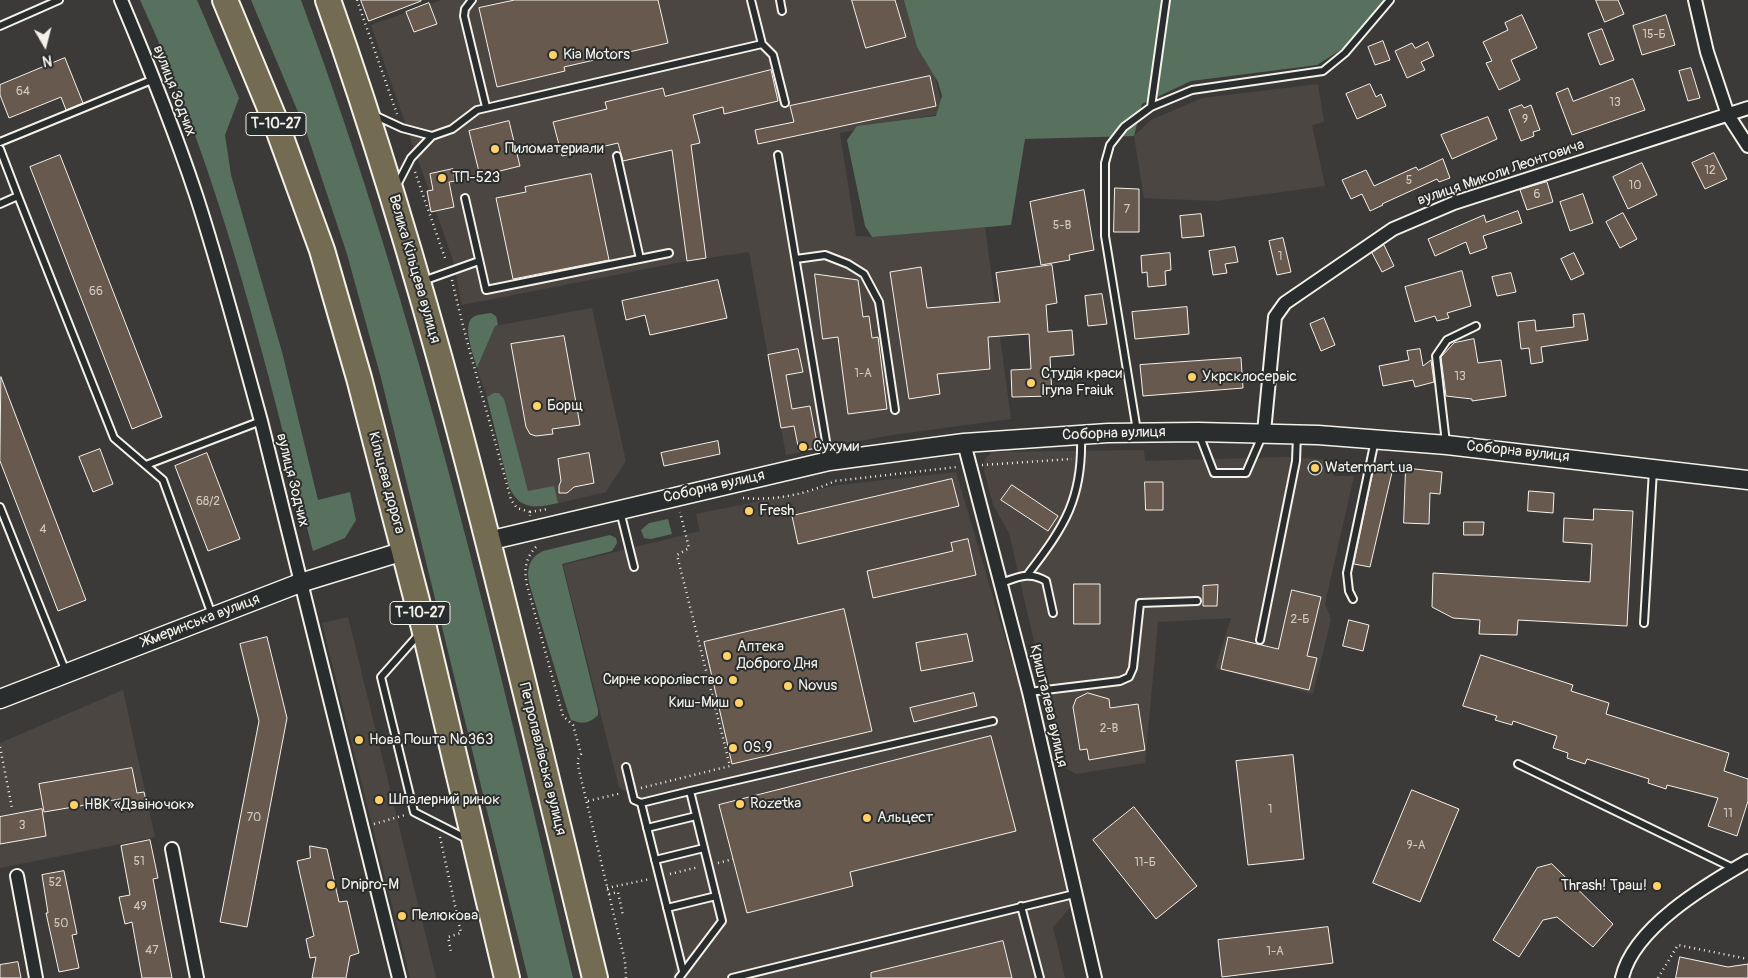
<!DOCTYPE html>
<meta charset="utf-8">
<style>
body{margin:0}
#map{position:relative;width:1748px;height:978px;overflow:hidden;background:#3c3a38;font-family:Pangolin,sans-serif}
canvas{display:block}
.north{position:absolute;left:20px;top:20px;width:50px;height:50px;-webkit-text-stroke:4px #2a2d2e;paint-order:stroke;rotate:172deg;font-size:14px;font-weight:700;line-height:20px;text-align:center;color:#f4f1e8}
.north::after{content:'';display:block;margin:auto;width:18px;height:22px;background:#f4f1e8;clip-path:polygon(50% 0,100% 100%,50% 72%,0 100%)}
</style>
<div id="map">
<canvas width="1748" height="978"></canvas>
<div class="north">N</div>
</div>
<script>
const ctx = document.querySelector('canvas').getContext('2d');
ctx.lineJoin = 'round';
function fillPath(path, color) {
  ctx.fillStyle = color;
  ctx.fill(path, 'evenodd');
}
function strokePath(path, color, width, dash) {
  ctx.strokeStyle = color;
  ctx.lineWidth = width;
  ctx.lineCap = dash ? 'butt' : 'round';
  ctx.setLineDash(dash || []);
  ctx.stroke(path);
}
function drawText(font, color, halo, rows, align = 'center') {
  ctx.font = font + ' Pangolin,sans-serif';
  ctx.lineWidth = 4;
  ctx.setLineDash([]);
  ctx.textBaseline = 'middle';
  ctx.strokeStyle = halo;
  ctx.fillStyle = color;
  for (const [text, x, y, turn = 0] of rows) {
    ctx.save();
    ctx.translate(x, y);
    ctx.rotate((+turn || 0) * Math.PI / 180);
    ctx.textAlign = isNaN(turn) ? turn : align;
    if (halo) ctx.strokeText(text, 0, 0);
    ctx.fillText(text, 0, 0);
    ctx.restore();
  }
}
fillPath(new Path2D(`
 M442,0H916L944,113L840,133L856,236L872,237L985,227L1011,419L892,435L786,455L749,252L687,261L462,305L453,260L371,25Z
 M1318,84L1324,122L1312,125L1325,186L1215,201L1144,198L1134,136L1151,120L1202,98Z
 M592,308L626,461L606,492L546,506L531,507L519,502L509,487L487,397L477,368L495,326Z
 M1144,450L1145,461L1286,457L1335,460L1334,476H1354L1325,604L1331,619L1313,694L1215,668L1231,618L1158,622L1145,763L1076,774L1063,767L1009,533L993,505L984,470L985,459L992,452Z
 M956,472L1021,692L1070,908L1053,927L1065,978H672L676,966L634,797L619,787L563,565L700,531L696,514L839,485Z
 M348,617L436,978H410L322,623Z
 M123,690L155,837L0,868V743Z`), '#4c4642');
fillPath(new Path2D(`
 M140,0H197L239,98L225,135L231,175L282,352L318,500L350,492L356,520L345,538L313,551C266,364 221,175 140,0Z
 M251,0H301C419,318 495,648 573,978H528L381,378L347,254L306,131Z
 M904,0H1385L1353,42L1317,65L1191,81L1142,104L1134,136L1025,139L1011,225L872,237L865,226L847,140L857,126L936,116L942,96L938,82L917,47Z
 M491,313L496,316L498,325L495,326L477,368C474,356 460,322 475,316C480,314 486,314 491,313Z
 M494,393H499L504,399L528,491L554,486L558,503C535,508 520,510 509,487L487,397Z
 M668,519L672,534L651,539L644,538L641,530L649,523Z
 M610,535L616,538L617,543L612,551L562,564L598,710V715C589,724 582,724 571,720L567,709L530,586C526,571 528,558 543,551Z`), '#58715f');
const building = new Path2D(`
 M361,0H421V1L369,21Z
 M515,0H658L668,43L564,67L565,71L497,87L479,8Z
 M852,0H895L906,37L866,48Z
 M1596,0H1618L1624,14L1605,22Z
 M429,3L437,24L414,32L406,12Z
 M1522,15L1537,48L1511,60L1520,80L1499,90L1486,63L1492,61L1483,42L1508,30L1505,23Z
 M1666,15L1675,45L1642,55L1633,26Z
 M1602,29L1614,60L1600,65L1588,34Z
 M1383,41L1390,60L1375,65L1368,47Z
 M1428,42L1434,56L1421,62L1425,70L1407,78L1395,51L1412,43L1415,48Z
 M65,58L83,103L66,110L61,97L9,118L0,95V85Z
 M1691,68L1700,98L1688,101L1679,71Z
 M771,70L778,101L724,114L723,107L693,115L700,143L691,145L706,258L687,261L672,150L623,161L618,143L562,156L553,122L607,109L605,102L663,88L665,96Z
 M930,76L936,106L758,144L755,130L794,122L790,106Z
 M1633,79L1645,110L1572,135L1556,93L1568,88L1573,101Z
 M1370,84L1376,97L1381,94L1386,106L1357,119L1346,94Z
 M1522,105L1524,108L1531,105L1540,130L1533,132L1534,136L1521,141L1509,110Z
 M1488,117L1497,139L1452,159L1441,135Z
 M509,121L520,166L480,176L469,131Z
 M1714,153L1727,179L1705,189L1692,163Z
 M60,155L162,417L132,429L30,167Z
 M1443,159L1450,178L1439,182L1437,179L1382,204L1383,205L1370,211L1362,194L1351,199L1342,180L1366,170L1374,186L1416,167L1418,170Z
 M1642,163L1657,195L1628,209L1613,177Z
 M453,169L455,181L449,182L454,207L431,212L427,191L433,190L430,174Z
 M591,174L609,260L513,279L496,198L526,192L525,187Z
 M1547,182L1553,202L1527,210L1520,190Z
 M1115,188L1139,189V232H1114Z
 M1084,190L1094,250L1069,255L1070,260L1041,265L1030,202Z
 M1583,194L1593,223L1570,231L1560,202Z
 M1518,211L1522,223L1483,236L1487,248L1470,254L1466,242L1435,256L1428,239L1484,215L1486,222Z
 M1623,213L1637,239L1620,248L1606,222Z
 M1201,214L1204,236L1182,238L1180,216Z
 M1283,238L1291,272L1277,275L1269,241Z
 M1384,245L1394,266L1382,272L1372,253Z
 M1235,247L1238,262L1225,264L1227,273L1213,275L1209,251Z
 M1170,253L1171,270L1165,271L1166,285L1148,287L1147,272L1142,273L1141,256Z
 M1574,253L1584,274L1571,280L1561,259Z
 M1052,265L1057,303L1046,305L1048,332L1072,330L1074,355L1050,357L1052,396L1012,397L1011,370L1031,369L1029,334L988,337L990,369L937,374L940,394L909,399L890,272L921,267L927,308L1000,302L996,273Z
 M1462,271L1471,306L1447,313L1449,318L1437,321L1435,316L1415,322L1405,287Z
 M1511,273L1516,292L1497,296L1492,277Z
 M815,274L858,280L863,317L869,316L872,338L878,337L887,409L848,414L838,337L823,339Z
 M718,280L727,318L650,335L645,315L626,320L622,301Z
 M1102,294L1107,324L1088,326L1085,296Z
 M1187,307L1189,334L1135,339L1132,312Z
 M1584,314L1588,340L1541,347L1543,362L1531,364L1529,348L1521,349L1518,322L1535,320L1536,331L1574,327L1573,315Z
 M1324,318L1335,345L1321,351L1310,324Z
 M564,336L580,425L552,429L553,434L536,436L530,434L526,427L511,344Z
 M1474,339L1478,363L1501,360L1506,396L1472,401V399L1446,396L1441,357L1454,343Z
 M798,349L803,372L786,375L792,409L810,406L818,448L799,451L794,426L781,428L768,355Z
 M1420,349L1423,366L1431,360L1434,382L1415,387L1413,380L1383,386L1379,366L1409,360L1407,351Z
 M1241,358L1243,388L1143,396L1140,365Z
 M1,377L86,600L58,611L0,461Z
 M718,441L720,454L664,466L661,453Z
 M100,449L113,484L93,492L79,457Z
 M207,453L240,539L208,551L175,466Z
 M589,453L594,483L574,487L567,493H559V486L561,481L558,459Z
 M1308 468a7 7 0 1 1 14 0a7 7 0 1 1-14 0Z
 M1375,464L1393,468L1370,567L1354,564Z
 M1406,468L1442,472L1440,494L1430,493L1429,524L1404,523Z
 M952,479L959,506L798,544L792,516Z
 M1145,482H1163V510H1146Z
 M1012,485L1058,516L1048,531L1001,500Z
 M1529,491L1554,493L1553,513L1528,511Z
 M1594,509L1633,511L1627,626L1518,620L1517,635L1479,634L1480,620L1453,618L1432,607L1433,573L1590,582L1592,544L1563,542L1564,518L1593,520Z
 M1464,522H1484L1483,535H1464Z
 M968,539L976,575L873,598L867,571L953,551L951,543Z
 M1074,584H1100V624H1074Z
 M1218,585L1217,606H1203V586Z
 M1292,590L1321,597L1307,656L1317,658L1309,690L1221,669L1228,637L1278,649Z
 M844,609L872,731L732,764L704,642Z
 M1349,620L1369,625L1363,651L1343,646Z
 M967,634L973,661L921,671L916,643Z
 M267,637L287,718L247,927L220,922L259,721L240,644Z
 M1481,655L1573,685L1571,691L1609,703L1606,714L1729,753L1724,771L1748,779V801L1737,836L1708,826L1718,798L1667,785L1666,789L1648,783L1649,779L1587,759L1585,764L1567,758L1568,753L1553,748L1557,736L1513,721L1512,725L1495,720L1497,716L1463,706Z
 M974,693L977,706L914,722L910,708Z
 M1088,693L1109,699L1110,708L1138,704L1145,750L1089,760L1087,749L1080,750L1073,707L1076,699Z
 M991,736L1016,831L850,872L853,886L747,913L719,805Z
 M1293,755L1304,859L1248,865L1236,761Z
 M132,768L137,793L144,792L147,805L128,809L126,798L44,812L39,784Z
 M1412,790L1459,809L1420,902L1373,883Z
 M1134,807L1197,886L1156,919L1093,840Z
 M42,809L46,836L0,844V817Z
 M150,840L158,878L153,879L172,978H142L132,922L125,924L119,897L130,895L121,846Z
 M310,846L327,849L339,902L347,901L359,953L350,956L346,978H312L316,957L310,958L306,939L314,936L297,861L310,858Z
 M1552,864L1613,924L1593,947L1557,917L1543,920L1519,957L1493,940L1537,868Z
 M64,871L77,934L72,935L79,968L59,972L46,913H48L42,875Z
 M1328,927L1333,963L1222,977L1218,940Z
 M1003,941L1012,978H871V973Z
 M1680,957L1728,967L1748,964V978H1676Z
 M18,962L21,978H0V965Z`);
fillPath(building, '#67594e');
strokePath(building, '#f4f1e8', 1);
const lane = new Path2D(`
 M472,0L465,9L464,16L486,107
 M751,0L762,44L773,55L785,103
 M780,0L782,11
 M0,26L59,0
 M1151,107L1166,0
 M374,115L402,128L432,136L411,158L397,185
 M432,136L452,129L477,110L762,44
 M0,142L154,79
 M0,149L18,196L0,204
 M778,155L829,459
 M617,156L640,259
 M18,196L114,438L163,480L212,615
 M465,198L486,290L669,253
 M796,259L825,255L848,264L864,274L879,302L895,410
 M423,281L479,261
 M1137,431L1105,236V163L1110,145L1124,127L1151,107L1192,90L1323,71L1345,53L1390,0
 M1199,434L1214,473H1246L1262,436
 M1446,443L1436,356L1447,340L1476,326
 M146,465L261,421
 M0,507L66,672
 M620,511L634,567
 M1028,574C1065,526 1083,498 1081,436
 M1001,583C1018,577 1030,571 1046,581L1053,613
 M1353,599L1349,591L1347,573L1375,440
 M1644,623L1653,470
 M420,633L381,677L414,812L467,839
 M1260,640L1296,461L1297,435
 M1029,692L1120,681L1129,677L1133,668L1140,603L1197,601
 M1518,764L1735,869
 M626,767L634,800L641,803L690,791L722,921L679,978
 M690,791L993,721
 M641,803L683,971
 M647,828L696,816
 M655,860L704,848
 M1021,906L1040,978
 M667,908L716,896
 M732,978L1074,894`);
const street = new Path2D(`
 M121,0C148,64 174,129 196,195C220,269 240,345 261,421L399,978
 M1695,0L1707,52L1728,115L1748,146
 M1264,432L1275,317L1285,303L1393,229L1454,203L1748,108
 M964,443L1029,692L1095,978
 M172,849L197,978
 M17,876L36,978
 M1622,978C1633,928 1706,885 1748,861`);
const secondary = new Path2D(`
 M488,541L829,461L964,443L1108,433L1198,432L1318,435L1447,445L1748,480
 M0,699L300,583L404,551`);
const highway = new Path2D(`
 M225,0L274,118L322,250L359,378L424,628L507,978
 M328,0C441,319 515,650 595,978`);
strokePath(lane, '#f4f1e8', 10);
strokePath(street, '#f4f1e8', 16);
strokePath(secondary, '#f4f1e8', 21);
strokePath(highway, '#f4f1e8', 28);
strokePath(new Path2D(`
 M357,0L397,114
 M415,172L446,261
 M452,280C469,355 492,427 511,500L517,508L530,512V516
 M982,465L1072,459
 M743,498C774,501 807,494 835,481L957,467
 M530,512L548,509
 M536,547C525,558 524,571 527,585L563,716L573,725L581,754L578,759V766L625,961L626,978
 M0,747L12,808
 M641,788L730,766L677,555L689,548L680,512
 M588,801L622,793
 M374,824L405,815
 M440,837L461,933L448,937L451,952
 M718,863L733,859
 M670,874L699,867
 M607,888L650,879
 M609,894L618,892L623,916
 M1658,978L1678,945L1748,959`), '#f4f1e8', 2.5, [1, 4]);
strokePath(lane, '#2a2d2e', 6);
strokePath(street, '#2a2d2e', 12);
strokePath(secondary, '#2a2d2e', 18);
strokePath(highway, '#736b52', 24);
for (const [x, y, r, color] of [
 [553,55,5,"#ffd166"],
 [495,149,5,"#ffd166"],
 [442,178,5,"#ffd166"],
 [1192,377,5,"#ffd166"],
 [1031,383,5,"#ffd166"],
 [537,406,5,"#ffd166"],
 [803,447,5,"#ffd166"],
 [1315,468,5,"#ffd166"],
 [749,511,5,"#ffd166"],
 [727,656,5,"#ffd166"],
 [733,680,5,"#ffd166"],
 [788,686,5,"#ffd166"],
 [739,703,5,"#ffd166"],
 [359,740,5,"#ffd166"],
 [733,748,5,"#ffd166"],
 [379,800,5,"#ffd166"],
 [740,804,5,"#ffd166"],
 [74,805,5,"#ffd166"],
 [867,818,5,"#ffd166"],
 [331,885,5,"#ffd166"],
 [1657,886,5,"#ffd166"],
 [402,916,5,"#ffd166"]
]) {
  const dot = new Path2D();
  dot.arc(x, y, r, 0, 2 * Math.PI);
  ctx.fillStyle = color;
  ctx.fill(dot);
  strokePath(dot, '#2a2d2e', 2);
}
drawText('12px', '#d1cbc2', null, [
 ["15-Б",1654,35],
 ["64",23,92],
 ["13",1615,103],
 ["9",1525,120],
 ["12",1710,171],
 ["5",1409,181],
 ["10",1635,186],
 ["6",1537,195],
 ["7",1127,210],
 ["5-В",1062,226],
 ["1",1280,257],
 ["66",96,292],
 ["1-А",863,374],
 ["13",1460,377],
 ["68/2",208,502],
 ["4",43,530],
 ["2-Б",1300,620],
 ["2-В",1109,729],
 ["1",1270,810],
 ["11",1728,814],
 ["70",254,818],
 ["3",22,826],
 ["9-А",1416,846],
 ["51",139,862],
 ["11-Б",1145,863],
 ["52",55,883],
 ["49",140,907],
 ["50",61,924],
 ["47",152,951],
 ["1-А",1275,952]
]);
for (const [x, y, w] of [
 [276,124,60],
 [420,613,60]
]) {
  const box = new Path2D();
  box.roundRect(x - w / 2, y - 11.5, w, 23, 4);
  ctx.fillStyle = '#2a2d2e';
  ctx.fill(box);
  strokePath(box, '#f4f1e8', 1);
}
drawText('bold 14px', '#f4f1e8', null, [
 ["Т-10-27",276,124],
 ["Т-10-27",420,613]
]);
drawText('15px', '#f4f1e8', '#2a2d2e', [
 ["Kia Motors",563,55],
 ["Пиломатериали",505,149],
 ["ТП-523",452,178],
 ["Студія краси",1041,374],
 ["Iryna Fraiuk",1041,391],
 ["Укрсклосервіс",1202,377],
 ["Борщ",547,406],
 ["Сухуми",813,447],
 ["Watermart.ua",1325,468],
 ["Fresh",759,511],
 ["Аптека",737,647],
 ["Доброго Дня",737,664],
 ["Сирне королівство",723,680,"right"],
 ["Novus",798,686],
 ["Киш-Миш",729,703,"right"],
 ["Нова Пошта №363",369,740],
 ["OS.9",743,748],
 ["Шпалерний ринок",389,800],
 ["Rozetka",750,804],
 ["НВК «Дзвіночок»",84,805],
 ["Альцест",877,818],
 ["Dnipro-M",341,885],
 ["Thrash! Траш!",1647,886,"right"],
 ["Пелюкова",412,916]
], 'left');
drawText('15px', '#f4f1e8', '#2a2d2e', [
 ["вулиця Зодчих",174,91,69],
 ["вулиця Миколи Леонтовича",1501,173,-19],
 ["Велика Кільцева вулиця",414,269,74],
 ["Соборна вулиця",1114,434,-2],
 ["Соборна вулиця",1518,452,6],
 ["вулиця Зодчих",292,480,76],
 ["Кільцева дорога",386,483,75],
 ["Соборна вулиця",714,487,-13],
 ["Жмеринська вулиця",201,621,-21],
 ["Кришталева вулиця",1048,706,77],
 ["Петропавлівська вулиця",542,759,76]
]);
</script>
